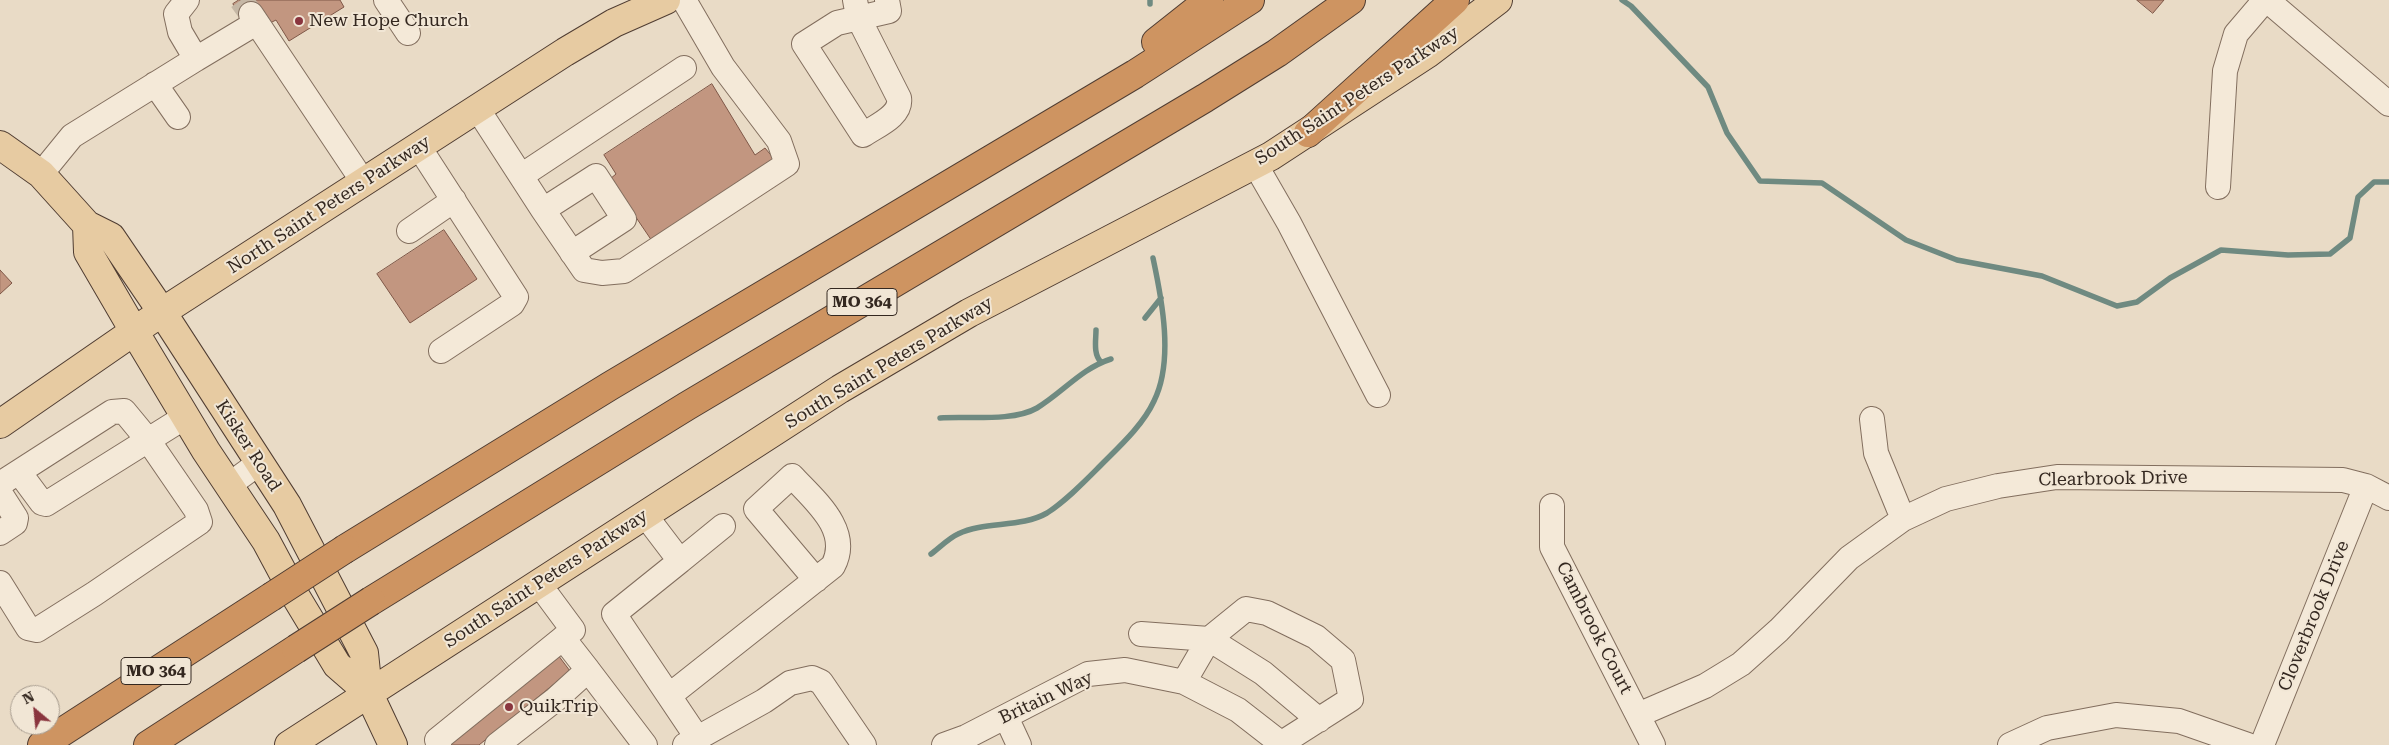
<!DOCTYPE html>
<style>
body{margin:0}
#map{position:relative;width:2389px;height:745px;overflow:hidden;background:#e9dbc6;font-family:"Roboto Serif",serif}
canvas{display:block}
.north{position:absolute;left:10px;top:685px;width:50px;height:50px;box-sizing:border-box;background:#f1e6d5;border:1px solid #a59a8d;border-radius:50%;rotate:332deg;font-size:14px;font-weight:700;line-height:20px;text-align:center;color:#342820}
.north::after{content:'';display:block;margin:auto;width:18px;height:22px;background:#8a353e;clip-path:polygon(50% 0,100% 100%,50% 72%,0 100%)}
</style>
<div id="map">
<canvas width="2389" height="745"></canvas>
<div class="north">N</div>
</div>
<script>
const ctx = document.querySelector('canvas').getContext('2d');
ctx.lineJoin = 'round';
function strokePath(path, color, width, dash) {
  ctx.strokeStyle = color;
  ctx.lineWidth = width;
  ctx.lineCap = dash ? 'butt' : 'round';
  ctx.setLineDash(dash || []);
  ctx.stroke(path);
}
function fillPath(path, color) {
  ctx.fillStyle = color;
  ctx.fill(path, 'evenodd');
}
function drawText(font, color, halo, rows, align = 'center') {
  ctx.font = font + ' "Roboto Serif",serif';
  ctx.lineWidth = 4;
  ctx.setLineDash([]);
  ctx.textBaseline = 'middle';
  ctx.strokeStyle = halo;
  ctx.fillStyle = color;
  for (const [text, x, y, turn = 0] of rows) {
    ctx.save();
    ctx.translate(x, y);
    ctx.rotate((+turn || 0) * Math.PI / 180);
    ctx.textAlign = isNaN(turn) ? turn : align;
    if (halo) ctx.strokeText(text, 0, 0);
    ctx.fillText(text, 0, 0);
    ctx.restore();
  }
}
strokePath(new Path2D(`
 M1622,0L1631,6L1708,87L1727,133L1760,181L1822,183L1906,240L1957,260L2042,276L2117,306L2137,302L2170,278L2221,250L2288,255L2330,254L2350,238L2358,197L2374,182H2389
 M1150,4V0
 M1145,318L1161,298
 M1096,330C1096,340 1093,354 1101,362
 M940,418C967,416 1013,422 1037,408C1062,393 1082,368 1111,359
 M931,554C939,548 949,538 958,534C985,521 1021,528 1047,513C1067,500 1085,481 1101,465C1120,446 1143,425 1154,401C1174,361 1162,300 1153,258`), '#6f8a81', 5.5);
const building = new Path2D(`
 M239,0H340L344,7L289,41L276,20L270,23L243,21L233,4Z
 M2137,0H2164L2153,13Z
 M712,84L755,155L765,148L775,160L652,241L610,179L616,174L604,155Z
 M444,230L477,279L410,323L377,274Z
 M0,270L12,283L0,294Z
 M558,655L570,671L479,745H448Z`);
fillPath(building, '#c29680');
strokePath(building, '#7e5747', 1);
strokePath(new Path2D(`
 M241,0L251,14`), '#c5b7a5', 24, [24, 12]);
const minor = new Path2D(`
 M386,0L408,33
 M855,0L858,17L899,98C902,116 876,126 863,135L804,44L837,23L889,11L887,0
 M2267,0L2389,104
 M251,14L364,183
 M196,59L256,23
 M155,84L178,117
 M477,108L521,176L684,68
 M419,147L516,297L512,304L441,351
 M1255,164L1289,223L1378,395
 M41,174L72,136L196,59L180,32L176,14L187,0
 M521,176L543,210L596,176L624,219L572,253
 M2218,187L2225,71L2236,34L2265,0
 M543,210L584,270L602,273L624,271L787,164L779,141L723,67L684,0
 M409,231L454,200
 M1872,419L1876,453L1903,519
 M19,472L42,503L46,504L185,417
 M0,484L112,412L124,411L148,440L196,510L200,522L94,594L37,630L28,628L0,583
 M229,485L259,463
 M0,493L16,518L15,523L0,533
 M1552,506V547L1653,745
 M645,515L680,561L614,614L698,739
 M680,561L723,526
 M1141,634L1209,639L1263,673L1319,720
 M588,670L645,745
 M1184,682L1209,639L1246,609L1267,613L1316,637L1343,660L1351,699L1282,743
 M670,695L833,566C852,530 814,500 792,476L756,509L816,580
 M1638,715L1705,686L1741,664L1779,630L1849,558L1903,519L1946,499L1998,486L2057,477L2343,480L2366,486L2389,498
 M1006,717L1019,745
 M439,745L437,740L573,630L539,584
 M497,745L556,699L588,670L563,638
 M685,745L764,701L790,683L812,678L821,682L864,745
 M944,745L966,737L1088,674L1125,670L1184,682L1238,710L1283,745
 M2010,745L2047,728L2116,715L2179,721L2248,745
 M2262,745L2366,486`);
const major = new Path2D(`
 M0,145L41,174L87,225L111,237L162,312L287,505L364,653L368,692L393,745
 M87,225L88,252L134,331L206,451L266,541L296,597L337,665L368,692
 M0,424L162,312L565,52L614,23L666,0
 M289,745L840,389L969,313L1271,156L1427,54L1498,0`);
const highway = new Path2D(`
 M1156,42L1209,0
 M1308,133L1455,0
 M345,549L610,386L1135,74L1250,0
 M371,601L687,406L1205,98L1277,53L1351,0
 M42,745L271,597
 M148,745L296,649`);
strokePath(minor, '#826e5e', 26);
strokePath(major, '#503d32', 30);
strokePath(highway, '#503d32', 30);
strokePath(minor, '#f4e9d8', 24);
strokePath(major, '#e7cba2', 28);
strokePath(highway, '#ce9461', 28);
const highwayBridge = new Path2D(`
 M271,597L345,549
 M296,649L371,601`);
strokePath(highwayBridge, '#503d32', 30, []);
strokePath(highwayBridge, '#ce9461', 28);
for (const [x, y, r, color] of [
 [299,21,5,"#8a353e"],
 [509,707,5,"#8a353e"]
]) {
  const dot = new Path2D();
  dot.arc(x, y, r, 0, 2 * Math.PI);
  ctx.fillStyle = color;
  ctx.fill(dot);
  strokePath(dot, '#f1e6d5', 2);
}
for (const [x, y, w] of [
 [862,302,70],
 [156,671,70]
]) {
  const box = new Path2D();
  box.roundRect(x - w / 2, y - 13.5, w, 27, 4);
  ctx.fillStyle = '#f1e6d5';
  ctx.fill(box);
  strokePath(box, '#342820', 1);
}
drawText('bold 16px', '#342820', null, [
 ["MO 364",862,302],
 ["MO 364",156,671]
]);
drawText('18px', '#342820', '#f1e6d5', [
 ["New Hope Church",309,21],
 ["QuikTrip",519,707]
], 'left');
drawText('18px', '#342820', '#f1e6d5', [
 ["South Saint Peters Parkway",1357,96,-33],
 ["North Saint Peters Parkway",329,205,-33],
 ["South Saint Peters Parkway",889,363,-31],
 ["Kisker Road",248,446,57],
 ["Clearbrook Drive",2113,479,-1],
 ["South Saint Peters Parkway",546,579,-33],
 ["Cloverbrook Drive",2314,616,-68],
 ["Cambrook Court",1594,628,63],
 ["Britain Way",1046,698,-25]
]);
</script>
